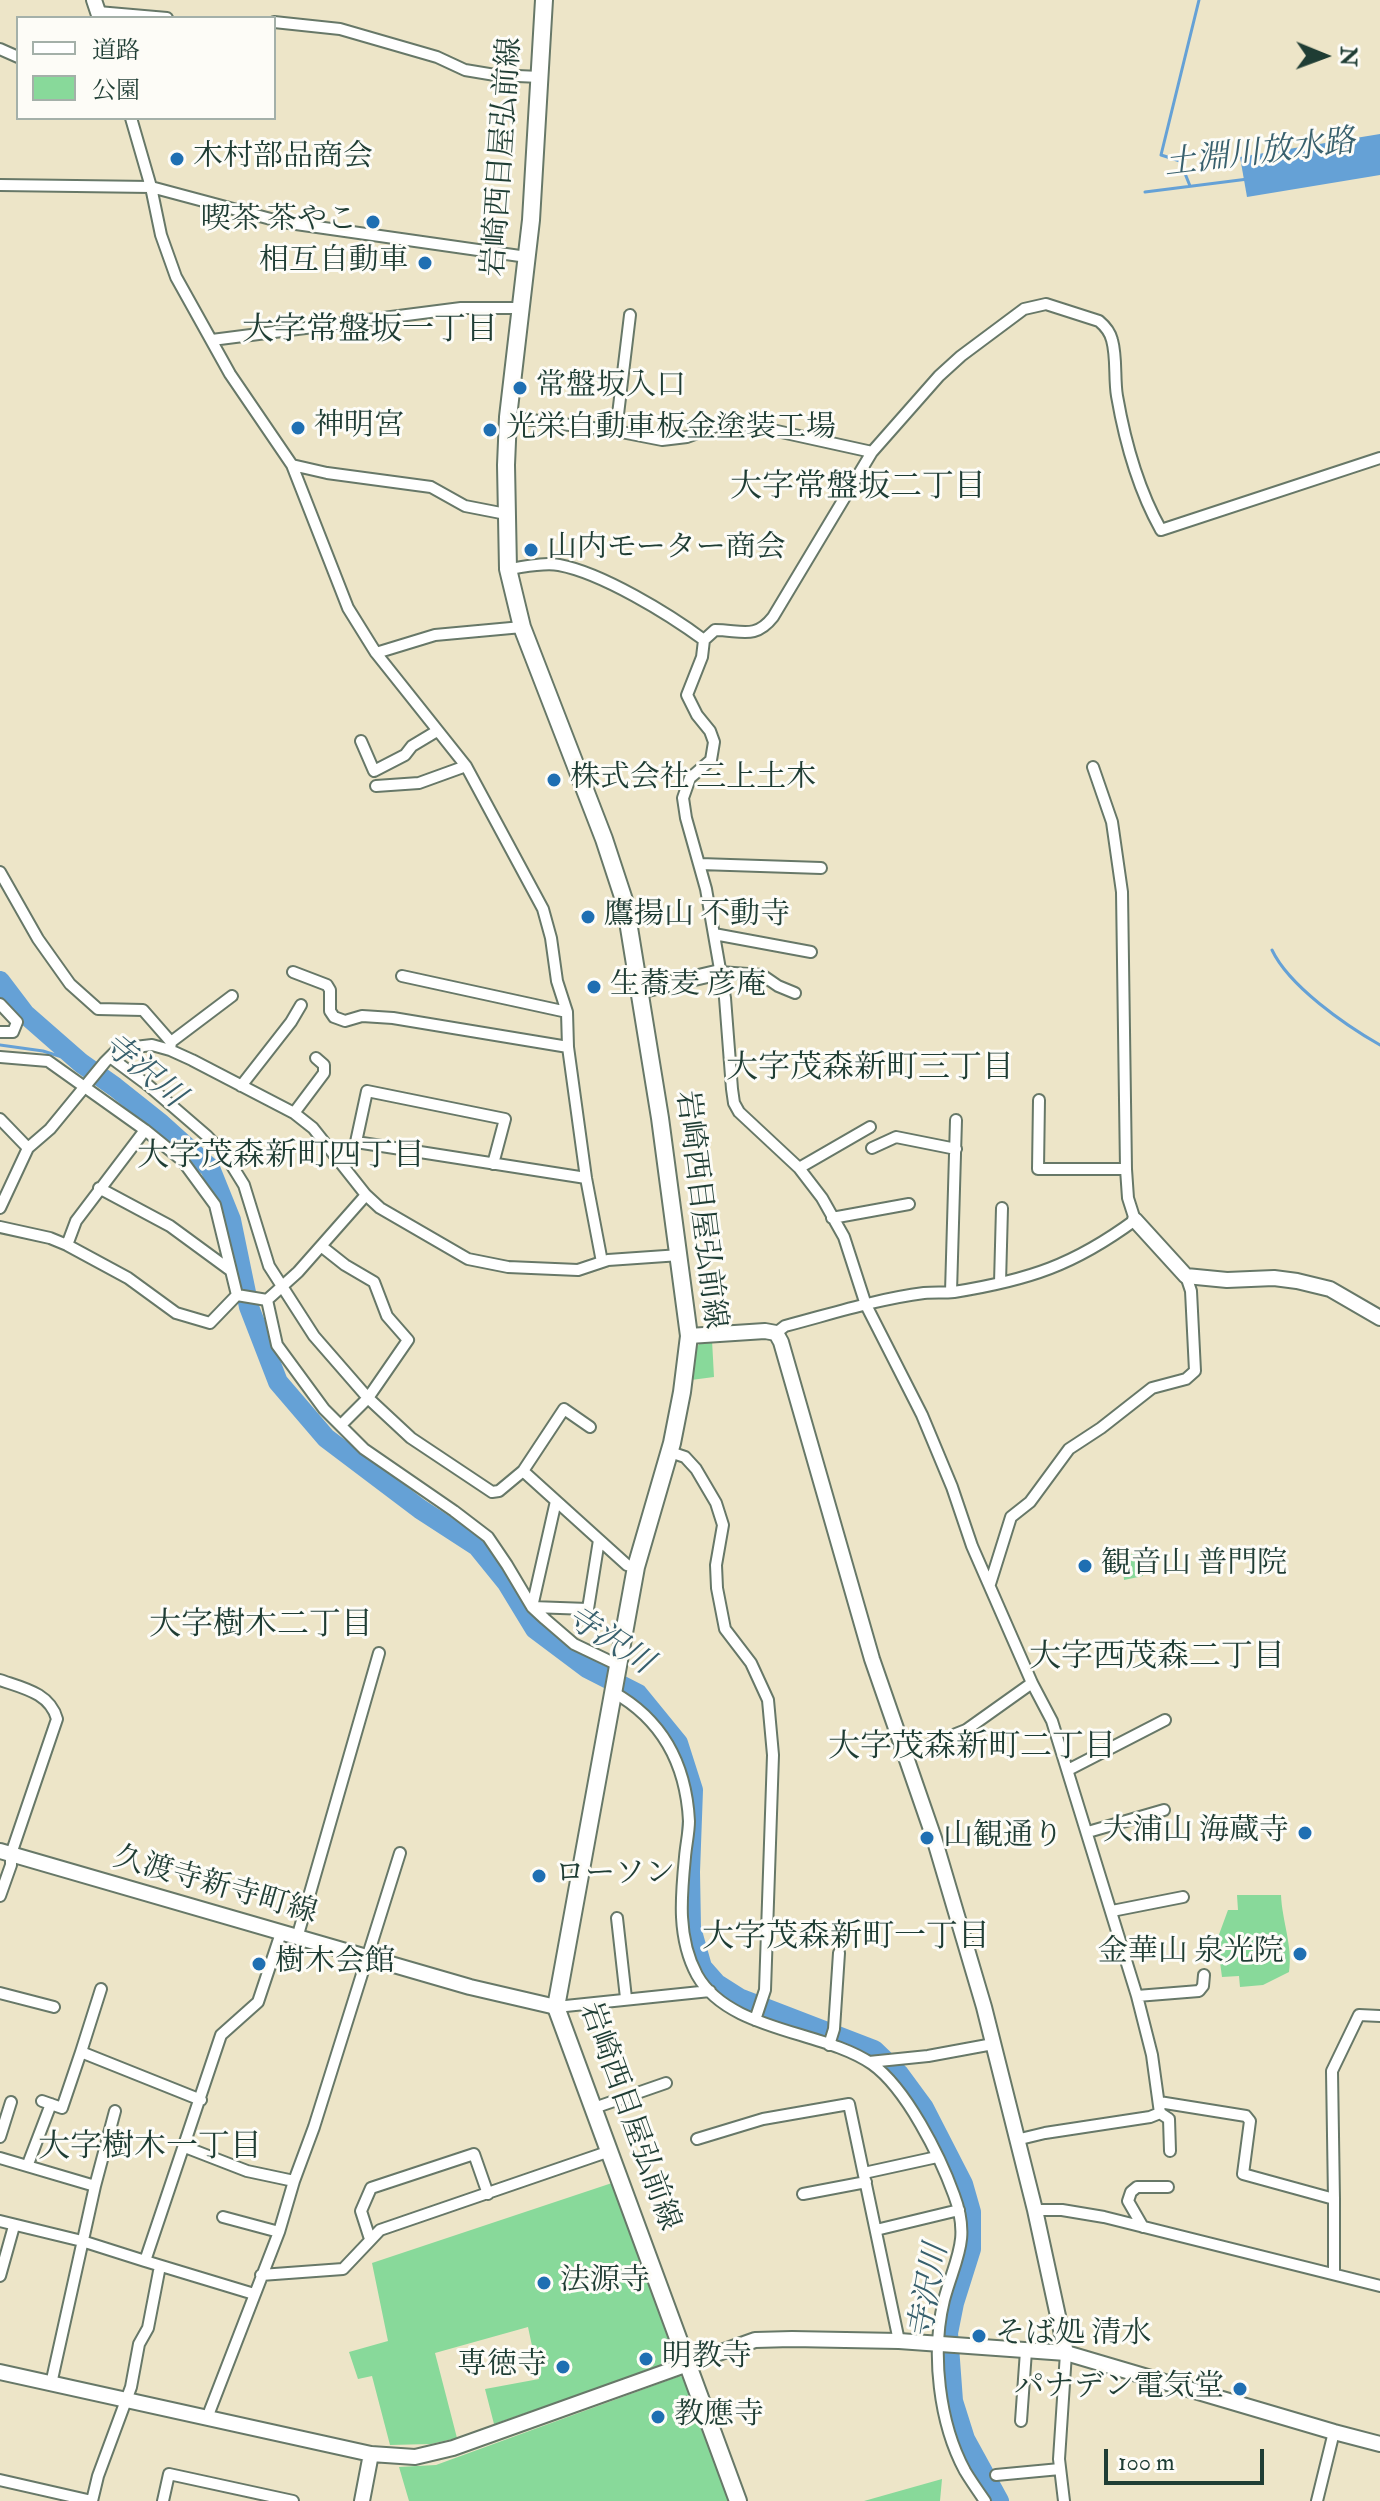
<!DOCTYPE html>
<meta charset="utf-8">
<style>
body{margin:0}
#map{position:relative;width:1380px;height:2501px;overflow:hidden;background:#ede5c8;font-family:"IM FELL Double Pica","Noto Serif JP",serif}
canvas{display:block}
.legend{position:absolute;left:16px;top:16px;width:260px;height:104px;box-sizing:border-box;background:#fdfcf7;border:2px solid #a4b0a9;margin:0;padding:10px 14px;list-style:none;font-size:24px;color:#1f3d34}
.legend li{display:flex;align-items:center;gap:16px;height:40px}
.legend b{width:40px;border:2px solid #a4b0a9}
.north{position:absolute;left:1284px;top:16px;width:80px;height:80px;-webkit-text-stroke:6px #fdfcf7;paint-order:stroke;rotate:91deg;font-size:22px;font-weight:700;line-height:32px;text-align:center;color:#1f3d34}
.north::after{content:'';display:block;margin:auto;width:28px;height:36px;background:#1f3d34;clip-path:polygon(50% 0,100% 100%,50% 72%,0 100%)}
.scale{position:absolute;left:1104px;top:2449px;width:160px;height:36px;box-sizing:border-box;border:4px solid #1f3d34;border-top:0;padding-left:10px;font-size:24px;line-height:28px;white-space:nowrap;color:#1f3d34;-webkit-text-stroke:6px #fdfcf7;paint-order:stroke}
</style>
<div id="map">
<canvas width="1380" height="2501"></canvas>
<ul class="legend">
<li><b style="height:10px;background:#fff"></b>道路</li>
<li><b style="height:22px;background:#88d99a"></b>公園</li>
</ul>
<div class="north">N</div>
<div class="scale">100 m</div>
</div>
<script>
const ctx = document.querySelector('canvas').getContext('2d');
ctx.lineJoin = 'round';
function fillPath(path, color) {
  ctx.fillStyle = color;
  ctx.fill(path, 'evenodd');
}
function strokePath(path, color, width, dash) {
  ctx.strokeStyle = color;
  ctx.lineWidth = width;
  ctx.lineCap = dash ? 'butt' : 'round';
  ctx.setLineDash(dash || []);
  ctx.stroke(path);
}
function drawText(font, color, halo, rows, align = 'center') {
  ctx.font = font + ' "IM FELL Double Pica","Noto Serif JP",serif';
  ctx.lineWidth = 6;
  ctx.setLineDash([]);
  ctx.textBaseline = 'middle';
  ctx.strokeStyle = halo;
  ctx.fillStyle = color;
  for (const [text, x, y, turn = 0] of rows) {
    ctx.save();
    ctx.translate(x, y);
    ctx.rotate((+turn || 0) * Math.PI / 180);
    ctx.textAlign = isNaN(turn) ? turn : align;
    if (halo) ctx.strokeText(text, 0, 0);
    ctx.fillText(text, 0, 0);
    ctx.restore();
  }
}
fillPath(new Path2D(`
 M712,1340L714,1377L691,1380L693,1351L702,1341Z
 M1141,1552L1143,1576L1124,1580L1122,1556Z
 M1237,1895H1281C1282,1921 1293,1946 1289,1972L1263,1985L1240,1987L1239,1976L1222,1977L1217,1940L1228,1910H1238Z
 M612,2183L676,2361L494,2424L485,2389L539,2379L528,2327L435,2353L457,2438L431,2444L390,2445L372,2376L358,2379L349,2352L388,2341L372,2263Z
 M680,2376L686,2379L729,2501H409L399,2467L436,2465Z
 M942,2479L940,2501H864Z`), '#88d99a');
fillPath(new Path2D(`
 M1380,134V175L1247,197L1240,157Z`), '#65a1d6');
strokePath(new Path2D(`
 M1190,186L1180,161L1161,155L1199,0
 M1145,192L1248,179
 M1272,950C1289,986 1345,1025 1380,1045
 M0,1045L43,1051L81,1063`), '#65a1d6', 3);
strokePath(new Path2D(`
 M0,981L25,1014L81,1063L115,1087L159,1122L210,1168L231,1220L249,1307L278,1382L326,1438L420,1509L477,1546L507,1583L535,1629L587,1668L638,1694L678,1743L693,1790L690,1872L691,1928L702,1967L717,1984L739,1998L874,2050L899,2074L924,2108L963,2184L971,2212V2249L954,2303L948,2333L953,2401L965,2439L999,2501`), '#65a1d6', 20);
const street = new Path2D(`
 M98,12L167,18
 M274,22L340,29L437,57L465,70L495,75L540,77
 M0,49L18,57
 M131,118L151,187L161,235L176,277L230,374L292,465L348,608L376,653L466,766L543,909L551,938L557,981L567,1012L568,1047L586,1178L602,1262
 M0,185L151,187L282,222L527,257
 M212,340L461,308H520
 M508,417L616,431L662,440L687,437L722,424L754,426L872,452L939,376L961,356L1024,309L1046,304L1099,321C1105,326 1110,332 1112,340C1117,358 1114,378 1117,396C1125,442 1138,489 1161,530L1380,458
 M616,431L630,315
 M872,452L773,617C755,640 741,630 715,630L704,640L702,657L687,695L697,715L710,731L714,742L711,760L690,778L683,798L686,818L706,889L725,998L732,1089L734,1103L739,1112L799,1168L822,1198L844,1237L866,1305L922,1415L952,1487L972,1546L1032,1683L1052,1721L1137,1996L1152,2055L1160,2113L1169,2119L1170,2151
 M292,465L327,473L431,487L465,506L506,514
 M508,569C524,567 543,562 559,565C602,573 669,614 704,640
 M376,653L435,635L522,627
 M361,741L374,771L405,755L412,746L437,731
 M376,786L419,783L466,766
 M700,864L821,868
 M0,872L38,939L70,984L98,1009L143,1010L171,1042L170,1050
 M714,934L811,952
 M293,972L327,985L330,990V1011L334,1017L345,1021L362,1016L393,1018L568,1047
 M720,972L762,975L778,986L795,993
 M402,976L567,1012
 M0,1004L17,1022L13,1032H0
 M171,1042L232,996
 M0,1057L48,1061L145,1130L182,1160L215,1205L237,1295
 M110,1057L149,1086L207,1136L226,1156L244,1185L269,1266L314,1336L368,1398L411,1438L492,1492L499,1491L523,1471L627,1565L636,1567
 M241,1086L291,1022L301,1005
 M1039,1100L1038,1169H1126
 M294,1113L324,1073V1065L316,1058
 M0,1119L28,1148
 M356,1142L586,1178
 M872,1148L896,1137L956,1149
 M343,1165L356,1142L367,1091L505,1119L493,1164
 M799,1168L870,1127
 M99,1188L170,1226L230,1270
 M0,1208L28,1148L50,1129L105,1062L118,1049L152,1045L170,1050L192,1060L294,1113L313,1128L366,1195L380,1208L468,1259L508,1267L578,1270L608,1260L680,1255
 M832,1218L909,1204
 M0,1227L50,1238L67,1245L128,1278L176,1313L210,1323L237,1295
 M67,1245L76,1221L145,1130
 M321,1246L345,1265L374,1282L387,1316L408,1340L368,1398L341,1425
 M1000,1283L1002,1208
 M951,1292L956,1120
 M237,1295L267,1300
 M267,1300L277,1345L324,1409L364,1449L454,1511L488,1537L507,1565L532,1607L545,1619L574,1644L618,1665
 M267,1300L298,1272L366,1195
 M776,1333L785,1326C831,1314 877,1299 924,1293C934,1292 944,1293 954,1292C1029,1280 1074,1265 1135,1220L1128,1198L1126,1169L1122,892L1112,822L1093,767
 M670,1452L685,1457L696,1469L716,1503L723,1525L716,1565L717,1588L725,1629L751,1663L768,1700L773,1755L765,1990L755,2020
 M523,1471L564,1409L590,1427
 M556,1501L532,1607L588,1609L599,1540
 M990,1584L1011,1517L1030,1502L1069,1449L1101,1428L1152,1388L1186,1379L1195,1371L1191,1291L1186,1276
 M0,1680C23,1688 50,1693 57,1719L11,1854V1865L0,1896
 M613,1692C663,1720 686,1764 689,1821C689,1832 686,1845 685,1857C681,1897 677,1938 697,1975C729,2032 823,2030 872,2064C906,2088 940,2156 954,2195C971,2240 955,2259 944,2300C931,2353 939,2423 965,2471C971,2481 978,2491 985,2501
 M906,1754L966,1730L1032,1683
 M1068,1770L1165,1720
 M1088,1832L1164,1810
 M1112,1911L1183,1897
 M617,1918L626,1998
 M297,1938L379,1653
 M0,1993L54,2007
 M1137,1996L1199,1991L1203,1986L1204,1975
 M556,2007L710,1991
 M829,2045L834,2029L839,1953
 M81,2052L101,1989
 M869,2062L928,2056L993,2044
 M42,2101L62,2108L81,2052L201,2100
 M1159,2102L1246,2116L1250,2121L1243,2174L1334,2199L1332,2071L1359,2015L1380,2016
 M594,2108L666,2083
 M0,2137L11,2102
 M697,2139L763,2119L849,2104L899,2341
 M1016,2140L1045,2133L1150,2117L1160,2113
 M185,2147L247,2171L294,2181
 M0,2158L95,2186L51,2384
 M28,2164L51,2104
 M864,2173L937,2157
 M95,2186L115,2111
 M803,2194L866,2182
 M1035,2210H1062L1104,2217L1380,2286
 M223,2217L279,2232
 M0,2221L82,2241L145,2261
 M1143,2227L1128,2201L1131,2192L1137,2187H1168
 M876,2230L959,2210
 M370,2239L361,2211L371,2188L474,2154L488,2194
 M1334,2274V2199
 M261,2275L343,2269L380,2230L610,2151
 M0,2276L14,2226
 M254,2294L145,2261L221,2035L258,2002L281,1933
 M207,2418L279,2232L294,2181L314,2127L400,1853
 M1021,2421L1026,2351
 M996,2475L1060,2469
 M0,2480L92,2501
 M92,2501L98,2476L131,2387L139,2344L148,2328L160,2266
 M163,2501L169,2474L293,2501
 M1064,2501L1059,2459L1066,2353
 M1317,2501L1334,2432`);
const secondary = new Path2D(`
 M94,0L100,18
 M639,991L720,972
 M1135,1220L1186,1276L1227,1280L1274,1278L1297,1281L1330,1289L1380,1318
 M689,1336L765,1331L776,1333L781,1342L872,1659L934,1838L984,2007L1035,2210L1066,2353
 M0,1851L470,1987L556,2007
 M0,2372L371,2454L415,2457L453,2448L755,2340L792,2339L899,2341L1066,2353L1334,2432L1380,2444
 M362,2501L371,2454`);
const primary = new Path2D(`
 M544,0L531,220L508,417L506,465L508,569L522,627L604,839L625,903L660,1118L689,1336L682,1392L672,1443L636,1567L556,2007L738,2501`);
strokePath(street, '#677868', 14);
strokePath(secondary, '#677868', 18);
strokePath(primary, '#677868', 20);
strokePath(street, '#fff', 10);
strokePath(secondary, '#fff', 14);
strokePath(primary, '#fff', 16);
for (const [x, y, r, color] of [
 [177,159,8,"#1f6fb2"],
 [373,222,8,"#1f6fb2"],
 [425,263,8,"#1f6fb2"],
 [520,388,8,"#1f6fb2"],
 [298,428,8,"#1f6fb2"],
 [490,430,8,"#1f6fb2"],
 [531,550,8,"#1f6fb2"],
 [554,780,8,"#1f6fb2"],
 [588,917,8,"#1f6fb2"],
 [594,987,8,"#1f6fb2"],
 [1085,1566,8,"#1f6fb2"],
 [1305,1833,8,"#1f6fb2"],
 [927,1838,8,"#1f6fb2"],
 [539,1876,8,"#1f6fb2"],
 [1300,1954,8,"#1f6fb2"],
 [259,1964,8,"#1f6fb2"],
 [544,2283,8,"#1f6fb2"],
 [979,2336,8,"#1f6fb2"],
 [646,2359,8,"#1f6fb2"],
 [563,2367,8,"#1f6fb2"],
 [1240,2389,8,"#1f6fb2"],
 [658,2417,8,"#1f6fb2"]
]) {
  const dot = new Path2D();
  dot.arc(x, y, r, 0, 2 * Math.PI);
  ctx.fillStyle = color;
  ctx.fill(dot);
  strokePath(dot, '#fdfcf7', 3);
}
drawText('30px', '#1f3d34', '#fdfcf7', [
 ["岩崎西目屋弘前線",504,157,-86],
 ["岩崎西目屋弘前線",699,1210,83],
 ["久渡寺新寺町線",215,1887,16],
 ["岩崎西目屋弘前線",628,2117,70]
]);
drawText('30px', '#1f3d34', '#fdfcf7', [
 ["木村部品商会",193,159],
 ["喫茶 茶やこ",357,222,"right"],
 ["相互自動車",409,263,"right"],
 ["常盤坂入口",536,388],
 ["神明宮",314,428],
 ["光栄自動車板金塗装工場",506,430],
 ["山内モーター商会",547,550],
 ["株式会社 三上土木",570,780],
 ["鷹揚山 不動寺",604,917],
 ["生蕎麦 彦庵",610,987],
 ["観音山 普門院",1101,1566],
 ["大浦山 海蔵寺",1289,1833,"right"],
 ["山観通り",943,1838],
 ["ローソン",555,1876],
 ["金華山 泉光院",1284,1954,"right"],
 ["樹木会館",275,1964],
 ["法源寺",560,2283],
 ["そば処 清水",995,2336],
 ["明教寺",662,2359],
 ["専徳寺",547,2367,"right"],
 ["パナデン電気堂",1224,2389,"right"],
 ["教應寺",674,2417]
], 'left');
drawText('italic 32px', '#38606d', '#fdfcf7', [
 ["土淵川放水路",1260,155,-7],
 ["寺沢川",142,1072,40],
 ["寺沢川",608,1642,33],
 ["寺沢川",931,2292,-80]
]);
drawText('32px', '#1f3d34', '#fdfcf7', [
 ["大字常盤坂一丁目",370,332],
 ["大字常盤坂二丁目",858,489],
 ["大字茂森新町三丁目",870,1070],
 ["大字茂森新町四丁目",281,1158],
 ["大字樹木二丁目",261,1627],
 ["大字西茂森二丁目",1157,1659],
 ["大字茂森新町二丁目",972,1749],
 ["大字茂森新町一丁目",846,1939],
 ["大字樹木一丁目",150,2149]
]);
</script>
